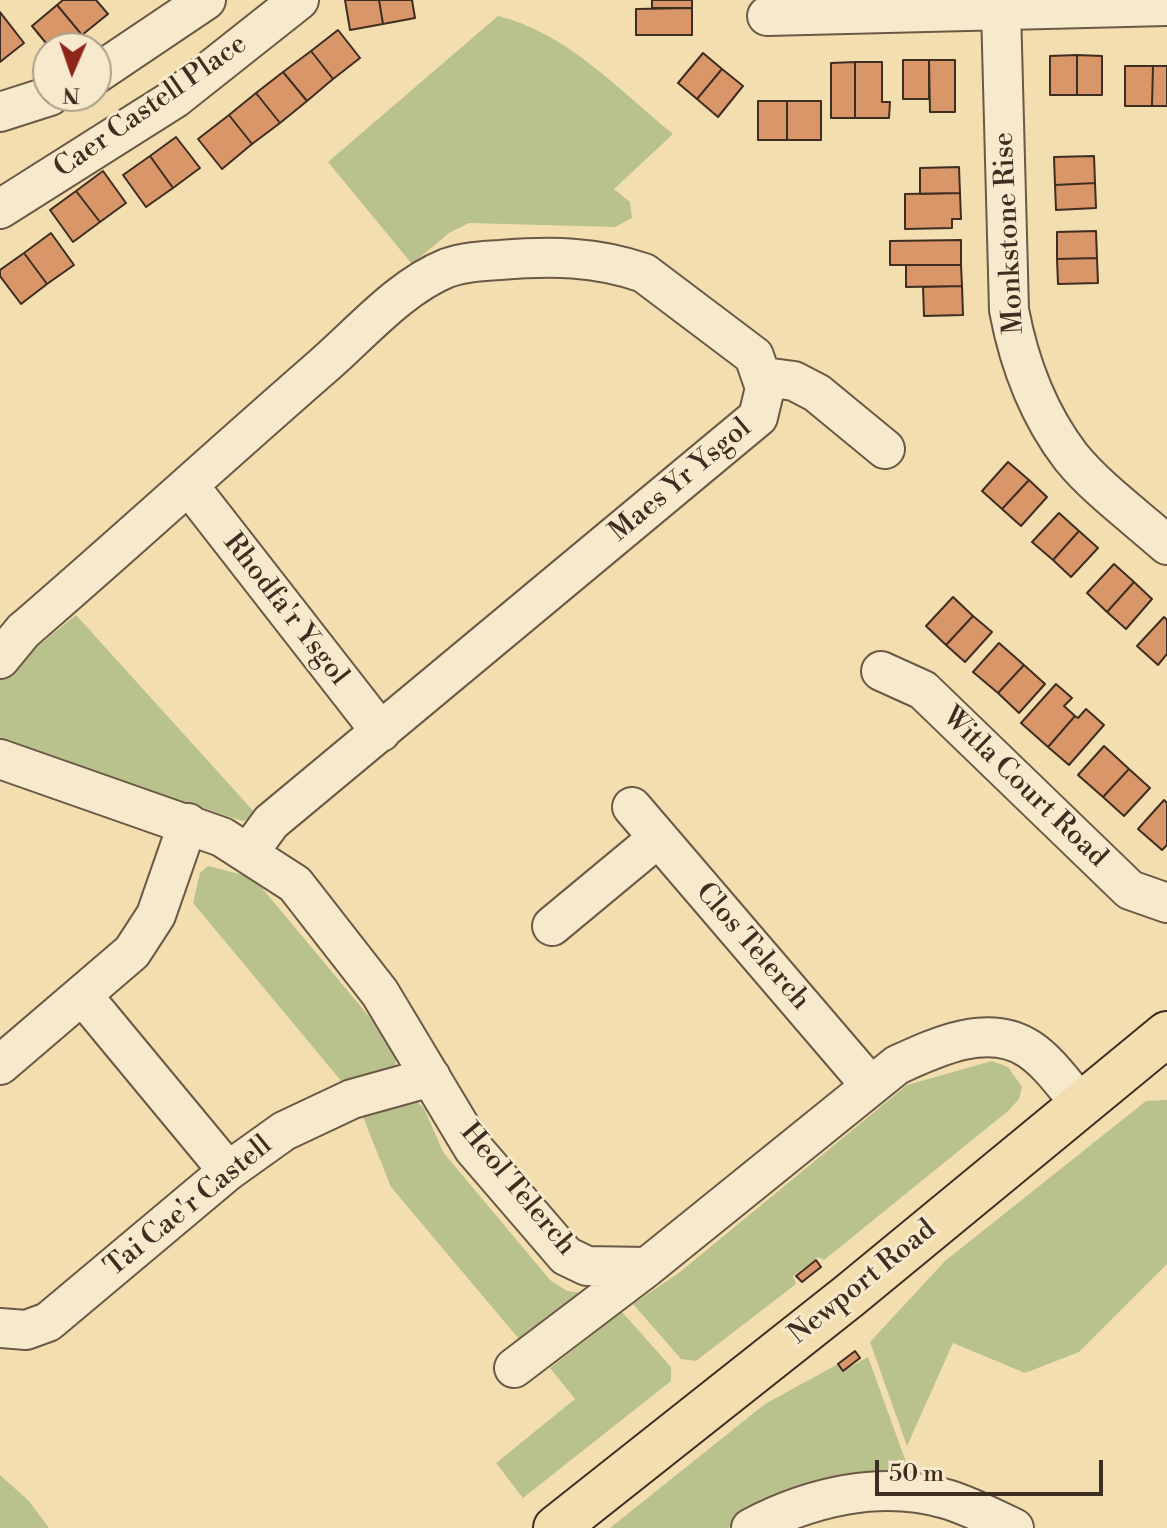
<!DOCTYPE html>
<style>
body{margin:0}
#map{position:relative;width:1167px;height:1528px;overflow:hidden;background:#f3deb0;font-family:"Libre Bodoni",serif}
canvas{display:block}
.north{position:absolute;left:32px;top:32px;width:80px;height:80px;box-sizing:border-box;background:#f7eacc;border:2px solid #ad9e88;border-radius:50%;rotate:182deg;font-size:22px;font-weight:700;line-height:32px;text-align:center;color:#3e2d21}
.north::after{content:'';display:block;margin:auto;width:28px;height:36px;background:#8f2418;clip-path:polygon(50% 0,100% 100%,50% 72%,0 100%)}
.scale{position:absolute;left:875px;top:1460px;width:228px;height:36px;box-sizing:border-box;border:4px solid #3e2d21;border-top:0;padding-left:10px;font-size:24px;line-height:28px;white-space:nowrap;color:#3e2d21;-webkit-text-stroke:6px #f7eacc;paint-order:stroke}
</style>
<div id="map">
<canvas width="1167" height="1528"></canvas>
<div class="north">N</div>
<div class="scale">50 m</div>
</div>
<script>
const ctx = document.querySelector('canvas').getContext('2d');
ctx.lineJoin = 'round';
function fillPath(path, color) {
  ctx.fillStyle = color;
  ctx.fill(path, 'evenodd');
}
function strokePath(path, color, width, dash) {
  ctx.strokeStyle = color;
  ctx.lineWidth = width;
  ctx.lineCap = dash ? 'butt' : 'round';
  ctx.setLineDash(dash || []);
  ctx.stroke(path);
}
function drawText(font, color, halo, rows, align = 'center') {
  ctx.font = font + ' "Libre Bodoni",serif';
  ctx.lineWidth = 6;
  ctx.setLineDash([]);
  ctx.textBaseline = 'middle';
  ctx.strokeStyle = halo;
  ctx.fillStyle = color;
  for (const [text, x, y, turn = 0] of rows) {
    ctx.save();
    ctx.translate(x, y);
    ctx.rotate((+turn || 0) * Math.PI / 180);
    ctx.textAlign = isNaN(turn) ? turn : align;
    if (halo) ctx.strokeText(text, 0, 0);
    ctx.fillText(text, 0, 0);
    ctx.restore();
  }
}
fillPath(new Path2D(`
 M498,16C566,32 620,91 673,134L614,189L630,202L632,218L615,227L469,223L449,233L412,264L328,162Z
 M76,615L256,814L244,821L236,819L0,740V677Z
 M208,866L243,875L262,888L397,1050L395,1069L347,1088L193,903L200,873Z
 M992,1061L1008,1067L1022,1087L1019,1099L1008,1111L824,1260L818,1257L793,1276L796,1284L696,1361L681,1359L633,1304L680,1272L907,1085Z
 M410,1096L424,1108L443,1152L550,1280L567,1291L588,1294L524,1345L391,1187L363,1117Z
 M1167,1100V1264L1079,1352L1025,1373L953,1343L907,1446L870,1342L945,1261L1146,1101Z
 M622,1312L671,1367V1381L523,1498L496,1463L575,1399L550,1368Z
 M868,1357L906,1462L899,1479L737,1522L728,1528H610L765,1404L838,1364L843,1371Z
 M0,1475L29,1501L49,1528H0Z`), '#b9c28d');
const building = new Path2D(`
 M63,0H96L108,14L82,35L57,5Z
 M345,0H379L383,24L350,30Z
 M379,0H412L415,18L383,24Z
 M652,0H692V8H652Z
 M57,5L82,35L67,48H50L32,26Z
 M692,8V35H636V9Z
 M0,12L24,43L0,62Z
 M338,30L360,58L333,79L311,51Z
 M311,51L333,79L307,101L283,72Z
 M703,53L722,69L697,99L678,83Z
 M1077,55L1102,56V95H1077Z
 M1077,55V95H1050V56Z
 M903,60H929V99H903Z
 M929,60H955V112H930Z
 M855,62V118H831V63Z
 M855,62H882V102H890L889,118H855Z
 M1125,66H1153L1152,106H1125Z
 M1153,66H1167V106H1152Z
 M722,69L743,86L718,117L697,99Z
 M283,72L307,101L280,123L256,93Z
 M256,93L280,123L252,144L229,115Z
 M758,101H787V140H758Z
 M787,101H821V140H787Z
 M229,115L252,144L222,169L198,139Z
 M176,137L200,168L173,188L150,156Z
 M150,156L173,188L146,207L123,175Z
 M1094,156L1095,183L1055,185L1054,157Z
 M959,167L960,193L920,194V168Z
 M103,171L126,203L100,222L76,191Z
 M1095,183L1096,208L1056,210L1055,185Z
 M76,191L100,222L73,242L50,210Z
 M960,193L961,219H952V228L905,229V194Z
 M1096,231L1097,258L1057,259V232Z
 M51,233L74,265L47,284L24,253Z
 M961,240V265H890V241Z
 M24,253L47,284L21,304L0,276V270Z
 M1097,258L1098,283L1058,284L1057,259Z
 M906,265H961L962,286L906,287Z
 M962,286L963,315L924,316L923,287Z
 M1008,462L1029,480L1002,509L982,491Z
 M1029,480L1047,497L1021,526L1002,509Z
 M1059,513L1079,531L1053,560L1032,542Z
 M1079,531L1098,548L1071,577L1053,560Z
 M1114,564L1134,582L1107,612L1087,593Z
 M1134,582L1152,599L1126,629L1107,612Z
 M953,597L973,616L946,645L926,626Z
 M973,616L992,632L965,662L946,645Z
 M1164,617L1167,620V654L1158,665L1137,646Z
 M999,643L1024,665L998,693L973,672Z
 M1024,665L1045,684L1019,713L998,693Z
 M1056,684L1072,698L1064,706L1075,716L1048,747L1021,723Z
 M1086,709L1104,725L1069,765L1048,747L1075,716L1078,718Z
 M1104,746L1129,769L1103,797L1078,775Z
 M1129,769L1150,788L1124,816L1103,797Z
 M1164,800L1167,803V845L1162,850L1138,829Z
 M816,1260L821,1267L802,1282L796,1276Z
 M855,1351L860,1358L843,1371L838,1364Z`);
fillPath(building, '#d89669');
strokePath(building, '#3e2d21', 2);
const minor = new Path2D(`
 M1001,9L1009,310C1019,363 1038,414 1071,457C1097,489 1136,517 1167,545
 M767,16L1167,6
 M96,74L206,0
 M0,112L50,96
 M0,209L174,99L299,0
 M764,377L794,381L817,393L885,449
 M190,487L381,732
 M0,659L23,631C124,544 223,453 323,366C361,333 400,287 447,268C464,262 482,261 500,260C551,256 595,256 644,273L754,356L765,388L758,417L271,822L249,852
 M881,671L923,690L1130,890L1167,903
 M0,759L222,837L295,884L380,993L473,1148L566,1256L587,1266L647,1267L897,1065C936,1047 989,1022 1029,1049C1049,1062 1065,1086 1081,1104
 M632,807L871,1086
 M552,926L658,838
 M83,996L228,1171
 M0,1065L132,952L156,915L188,823
 M0,1328L26,1330L48,1322L228,1171L284,1131L352,1099L431,1077
 M514,1368L647,1267
 M751,1528C810,1497 880,1480 946,1499C970,1506 992,1518 1014,1528`);
const major = new Path2D(`
 M556,1528L849,1296L1167,1034`);
strokePath(minor, '#6b5945', 42);
strokePath(major, '#3e2d21', 48);
strokePath(minor, '#f7eacc', 38);
strokePath(major, '#f3deb0', 44);
drawText('28px', '#3e2d21', '#f7eacc', [
 ["Caer Castell Place",151,107,-35],
 ["Monkstone Rise",1010,233,-93],
 ["Maes Yr Ysgol",681,481,-40],
 ["Rhodfa'r Ysgol",285,610,52],
 ["Witla Court Road",1024,788,44],
 ["Clos Telerch",752,947,49],
 ["Heol Telerch",517,1190,50],
 ["Tai Cae'r Castell",189,1207,-39],
 ["Newport Road",863,1283,-39]
]);
</script>
